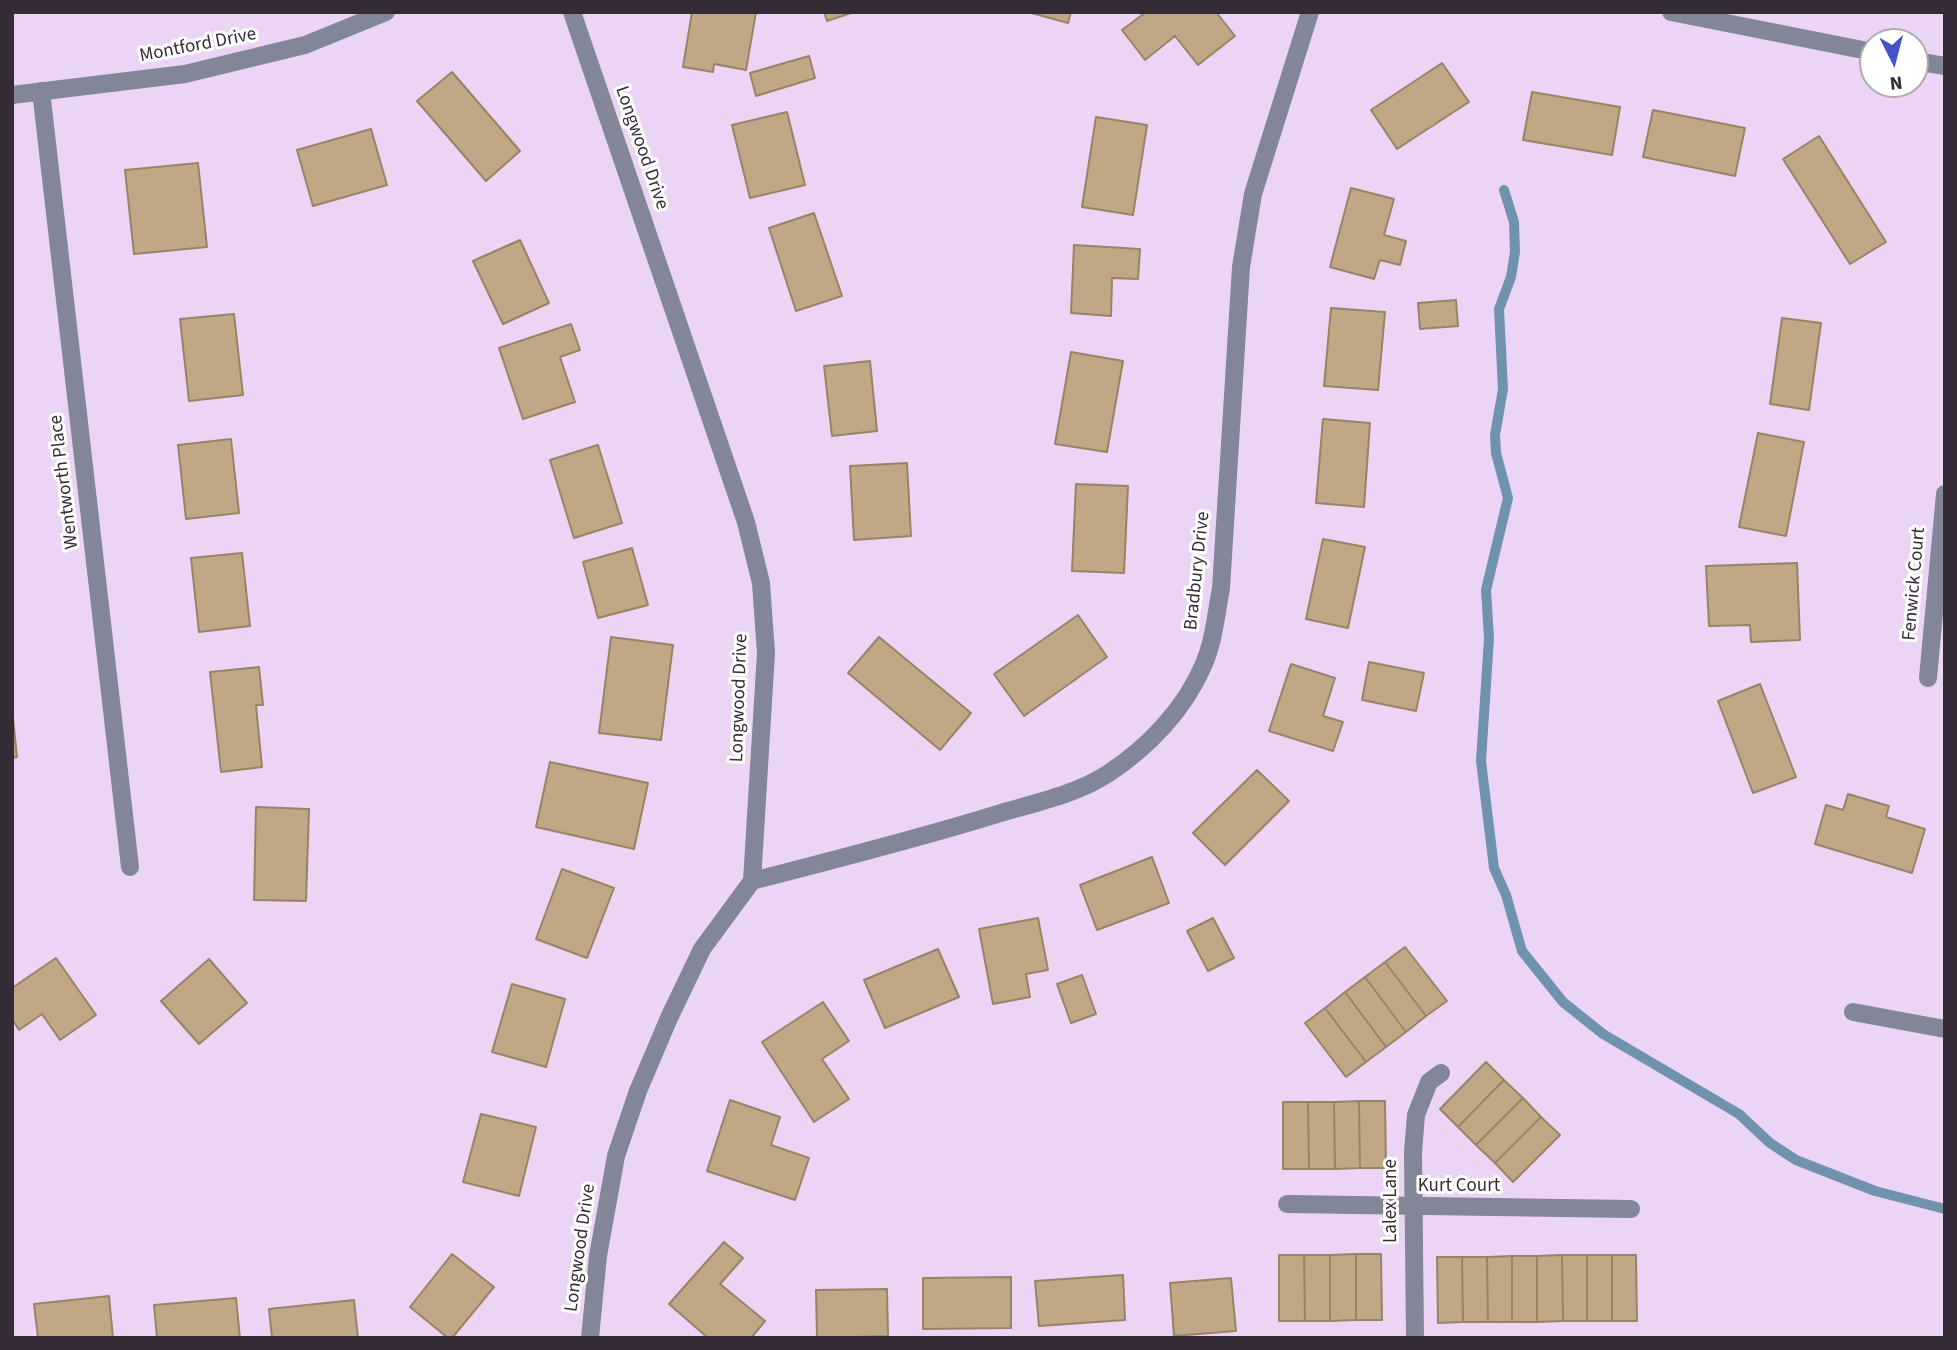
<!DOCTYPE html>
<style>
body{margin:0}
#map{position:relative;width:1957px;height:1350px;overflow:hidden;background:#ecd5f4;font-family:"Source Sans 3",sans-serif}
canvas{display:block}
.frame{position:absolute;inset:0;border:14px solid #342b37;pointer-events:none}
.north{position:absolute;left:1859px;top:28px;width:70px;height:70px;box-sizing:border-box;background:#fff;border:2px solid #aeaaaf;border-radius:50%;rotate:174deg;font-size:19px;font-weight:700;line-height:28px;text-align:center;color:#342b37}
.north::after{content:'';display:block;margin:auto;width:24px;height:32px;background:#4452c7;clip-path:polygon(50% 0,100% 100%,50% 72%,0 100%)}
</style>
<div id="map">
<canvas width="1957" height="1350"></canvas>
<div class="frame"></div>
<div class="north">N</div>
</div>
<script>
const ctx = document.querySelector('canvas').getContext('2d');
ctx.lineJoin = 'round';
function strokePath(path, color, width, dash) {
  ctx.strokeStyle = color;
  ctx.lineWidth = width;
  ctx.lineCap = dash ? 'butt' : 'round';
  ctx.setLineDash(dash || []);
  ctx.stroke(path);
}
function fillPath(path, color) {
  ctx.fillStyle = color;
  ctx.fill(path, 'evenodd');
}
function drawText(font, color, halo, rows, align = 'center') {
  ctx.font = font + ' "Source Sans 3",sans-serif';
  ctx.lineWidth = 6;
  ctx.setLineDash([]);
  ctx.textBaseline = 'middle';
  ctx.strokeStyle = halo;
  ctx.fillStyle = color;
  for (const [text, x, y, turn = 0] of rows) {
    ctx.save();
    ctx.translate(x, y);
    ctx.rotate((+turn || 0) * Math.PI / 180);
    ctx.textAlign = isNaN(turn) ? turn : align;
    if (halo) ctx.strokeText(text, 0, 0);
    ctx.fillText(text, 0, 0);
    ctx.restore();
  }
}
strokePath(new Path2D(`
 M1504,190L1514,222L1515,252L1511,277L1499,309L1503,389L1495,435L1496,453L1508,498L1486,590L1489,638L1481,761L1494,868L1506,895L1522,951L1563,1002L1603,1034L1739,1114L1770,1143L1796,1160L1875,1191L1945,1209`), '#6f93ac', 10);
const building = new Path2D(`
 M692,12H756L746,70L714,64L713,72L683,67Z
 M824,12H854L827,21Z
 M1028,12H1071L1068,23Z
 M1146,12H1216L1235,36L1198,65L1175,36L1145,60L1122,30Z
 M809,56L815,78L756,96L750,73Z
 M1442,63L1469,102L1397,149L1371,110Z
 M452,72L520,151L486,181L417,101Z
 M1532,92L1620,107L1612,155L1523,140Z
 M1653,110L1745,128L1735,176L1643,157Z
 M787,112L805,185L750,198L732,125Z
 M1096,117L1147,125L1133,215L1082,207Z
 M371,129L387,185L313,206L297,150Z
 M1819,136L1886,242L1850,264L1783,159Z
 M198,163L207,247L134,254L125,170Z
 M1351,188L1394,199L1384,235L1406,241L1400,265L1380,260L1374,279L1330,267Z
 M814,213L842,296L796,311L769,228Z
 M520,240L549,303L503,324L473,261Z
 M1074,245L1140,249L1138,279L1112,278L1111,316L1071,313Z
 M1456,300L1458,326L1420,329L1418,303Z
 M1331,308L1385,312L1378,390L1324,386Z
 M234,314L243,395L189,401L180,319Z
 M1782,318L1821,323L1809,410L1770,404Z
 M571,324L580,350L560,357L575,402L523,419L499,348Z
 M1071,352L1123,361L1107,452L1055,444Z
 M870,361L877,431L832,436L824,366Z
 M1323,419L1370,423L1364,507L1316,503Z
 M1758,433L1804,442L1786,536L1739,527Z
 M231,439L239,513L186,519L178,445Z
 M598,445L622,523L574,538L550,460Z
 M907,463L911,536L854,540L850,466Z
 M1076,484L1128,486L1124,573L1072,571Z
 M1323,539L1365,547L1348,628L1306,619Z
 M632,548L648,605L598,618L583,562Z
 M242,553L250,626L199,632L191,558Z
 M1797,563L1800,640L1751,642L1750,625L1709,626L1706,566Z
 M1078,615L1107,657L1024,716L994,674Z
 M611,637L673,645L661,740L599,733Z
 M879,637L971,713L940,750L848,673Z
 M1369,662L1424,673L1416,711L1362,700Z
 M1291,664L1335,678L1323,716L1343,722L1333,751L1269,731Z
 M259,667L263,705H256L262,767L221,772L210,672Z
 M1760,684L1796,777L1753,793L1718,701Z
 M12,708L17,757L12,758Z
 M550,762L648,783L634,849L536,827Z
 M1257,770L1289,801L1225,865L1193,833Z
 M1848,794L1889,806L1886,817L1925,829L1912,873L1815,844L1826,805L1843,810Z
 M256,807L309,809L306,901L254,900Z
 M1152,857L1169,903L1097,930L1080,885Z
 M562,869L614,888L587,958L536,939Z
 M1038,918L1048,970L1026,974L1030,997L993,1004L979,929Z
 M1213,918L1234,958L1208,971L1187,931Z
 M1405,947L1447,1001L1426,1016L1385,962Z
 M938,949L959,997L885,1028L864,980Z
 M56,958L96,1015L60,1040L42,1014L19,1030L12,1019V988Z
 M209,959L247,1003L199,1044L161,1001Z
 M1385,962L1426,1016L1406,1032L1365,977Z
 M1082,975L1096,1014L1071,1023L1057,984Z
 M1365,977L1406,1032L1386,1047L1345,992Z
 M512,984L565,999L546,1067L492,1052Z
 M1345,992L1386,1047L1366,1062L1325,1008Z
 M823,1002L849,1041L822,1059L849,1099L814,1122L762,1042Z
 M1325,1008L1366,1062L1346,1077L1305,1023Z
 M1486,1062L1504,1080L1458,1127L1440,1109Z
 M1504,1080L1523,1098L1476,1145L1458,1127Z
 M1523,1098L1541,1117L1495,1163L1476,1145Z
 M730,1100L780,1117L771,1145L809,1158L795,1200L707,1171Z
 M1359,1101H1385L1386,1168H1360Z
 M1359,1101L1360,1168L1335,1169L1334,1102Z
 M1283,1102H1308L1309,1169H1283Z
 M1308,1102H1334L1335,1169H1309Z
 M481,1114L536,1127L519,1196L463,1182Z
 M1541,1117L1560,1135L1513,1182L1495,1163Z
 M724,1242L743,1258L720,1284L765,1321L751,1338H708L669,1304Z
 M452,1254L494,1287L452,1338H448L410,1307Z
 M1356,1254H1381L1382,1320H1356Z
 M1356,1254V1320L1330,1321V1255Z
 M1279,1255H1304L1305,1321H1279Z
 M1304,1255H1330V1321H1305Z
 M1562,1255H1587V1321H1563Z
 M1562,1255L1563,1321L1537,1322V1256Z
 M1587,1255H1612V1321H1587Z
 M1612,1255H1636L1637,1321H1612Z
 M1512,1256H1537V1322H1512Z
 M1512,1256V1322H1488L1487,1257Z
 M1437,1257H1462L1463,1322L1438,1323Z
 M1462,1257H1487L1488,1322H1463Z
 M1123,1275L1125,1320L1039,1326L1035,1281Z
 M1011,1277V1328L923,1329V1278Z
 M1231,1278L1236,1331L1174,1336L1170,1283Z
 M887,1289L888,1336L817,1338L816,1290Z
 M109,1296L113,1338H38L34,1304Z
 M236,1298L240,1338H157L154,1305Z
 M354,1300L358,1338H272L269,1309Z`);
fillPath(building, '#c0a886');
strokePath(building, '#988367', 2);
strokePath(new Path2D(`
 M572,12L746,522L761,583L766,653L752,881L702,949L669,1018L638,1091L616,1156L598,1256L590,1338
 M1671,12L1873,52
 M1915,61L1945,66
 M41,91L130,867
 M12,95L185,74L305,45L386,12
 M1928,678L1945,494
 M752,881C837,859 921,838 1004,812C1039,802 1079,793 1109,773C1148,747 1184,710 1203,666C1214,642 1216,614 1221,588L1241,267L1253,194L1310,12
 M1853,1012L1945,1029
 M1287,1204L1631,1209
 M1415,1338L1413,1152L1416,1115L1429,1082L1441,1073`), '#828696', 18);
drawText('19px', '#342b37', '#fff', [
 ["Montford Drive",198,46,-11],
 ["Longwood Drive",641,148,71],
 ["Wentworth Place",65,482,-97],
 ["Bradbury Drive",1198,571,-84],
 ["Fenwick Court",1915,584,-85],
 ["Longwood Drive",740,698,-88],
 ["Kurt Court",1459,1187],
 ["Lalex Lane",1392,1201,-90],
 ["Longwood Drive",581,1248,-82]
]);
</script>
